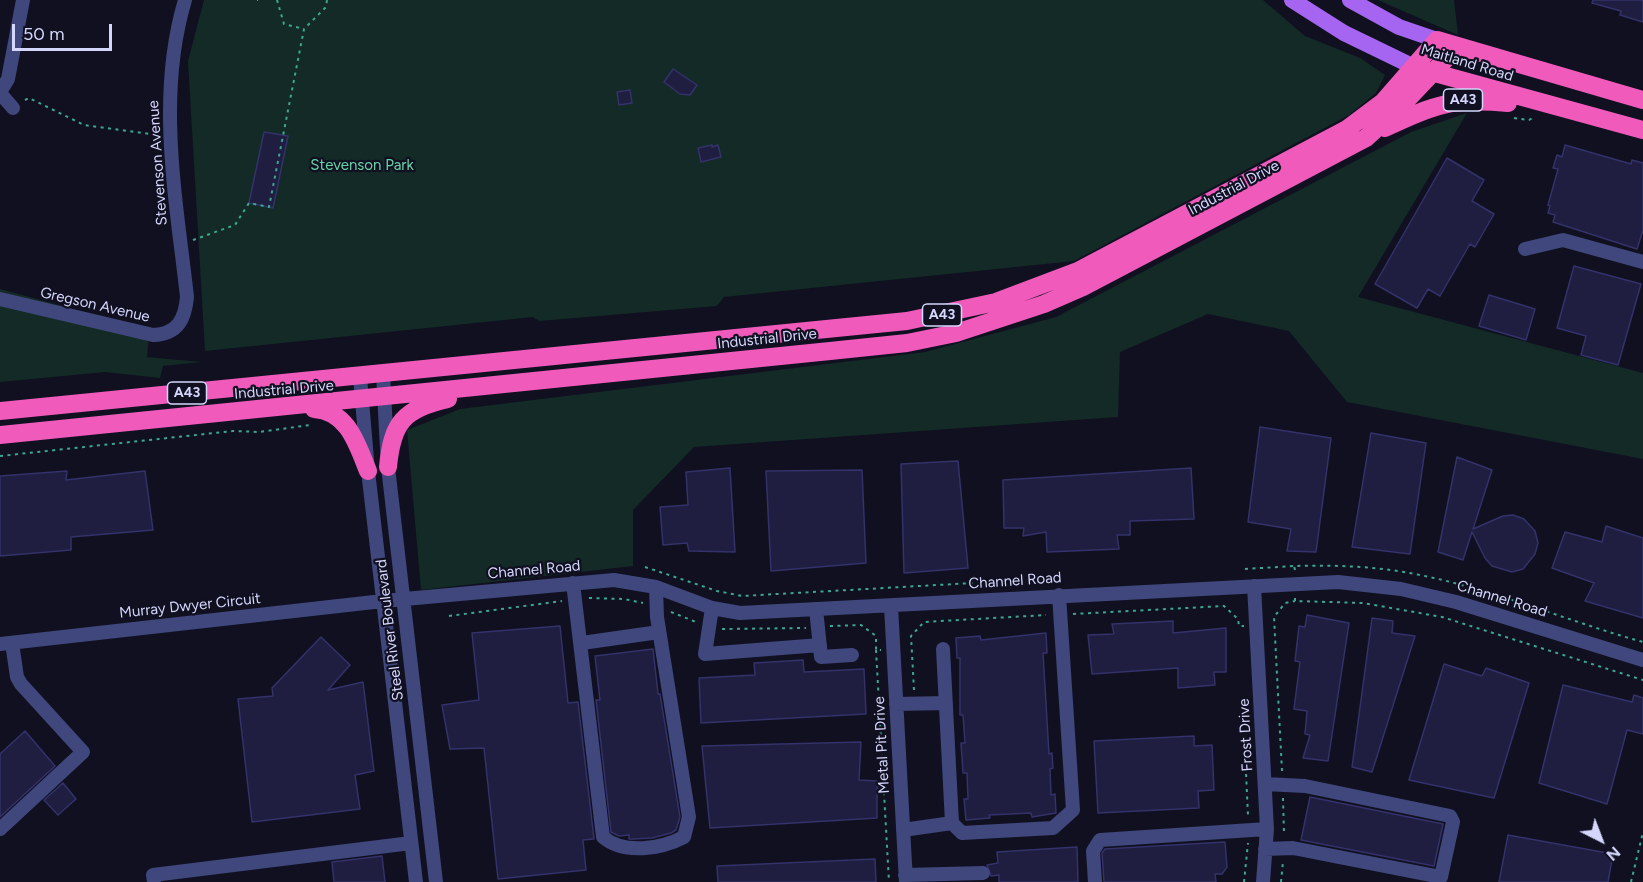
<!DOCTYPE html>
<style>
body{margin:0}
#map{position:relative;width:1643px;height:882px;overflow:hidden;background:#101021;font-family:Figtree,sans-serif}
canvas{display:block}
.north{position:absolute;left:1571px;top:810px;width:60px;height:60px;-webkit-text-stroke:4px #101021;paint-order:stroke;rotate:138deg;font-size:16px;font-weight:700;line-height:24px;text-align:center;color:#d4d6fb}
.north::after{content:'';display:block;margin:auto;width:21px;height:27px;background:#d4d6fb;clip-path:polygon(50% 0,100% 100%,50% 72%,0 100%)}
.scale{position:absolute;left:12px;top:24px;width:100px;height:27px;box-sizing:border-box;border:3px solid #d4d6fb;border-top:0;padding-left:8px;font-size:18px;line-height:21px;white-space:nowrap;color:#d4d6fb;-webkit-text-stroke:4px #101021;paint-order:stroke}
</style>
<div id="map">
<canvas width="1643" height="882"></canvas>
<div class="north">N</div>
<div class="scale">50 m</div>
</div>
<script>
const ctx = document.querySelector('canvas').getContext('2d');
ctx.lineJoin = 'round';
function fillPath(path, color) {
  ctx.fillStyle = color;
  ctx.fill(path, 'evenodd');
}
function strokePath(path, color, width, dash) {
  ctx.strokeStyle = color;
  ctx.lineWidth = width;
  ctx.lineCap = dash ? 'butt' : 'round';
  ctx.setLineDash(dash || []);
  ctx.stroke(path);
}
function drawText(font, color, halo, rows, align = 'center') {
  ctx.font = font + ' Figtree,sans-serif';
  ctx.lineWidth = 4.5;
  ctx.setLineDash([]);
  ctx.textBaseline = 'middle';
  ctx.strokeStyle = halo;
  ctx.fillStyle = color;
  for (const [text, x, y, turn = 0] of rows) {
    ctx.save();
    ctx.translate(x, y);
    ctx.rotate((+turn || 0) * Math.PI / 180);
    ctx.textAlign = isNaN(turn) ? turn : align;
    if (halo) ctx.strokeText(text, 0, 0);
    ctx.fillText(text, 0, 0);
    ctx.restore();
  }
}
fillPath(new Path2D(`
 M204,0H1263L1305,36L1360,58L1385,75L1376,93L1349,115L1074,261L724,297L717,306L539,321L533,317L205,351L188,61Z
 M1378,0H1454L1458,35L1380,1Z
 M1467,113L1358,297L1643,373V459L1347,402L1289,331L1208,314L1120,352L1118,417L694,447L633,510V566L421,590L407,430L460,409L925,352L1056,317L1411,132Z
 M0,289L110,319L149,336L147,357L201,362L163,366L160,378L105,372L0,382Z`), '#132a26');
const building = new Path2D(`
 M1593,0H1643V22L1620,15L1621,11L1592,3Z
 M673,69L697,85L690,95L680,94L664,82Z
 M630,90L632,103L619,105L617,92Z
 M264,132L288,136L273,208L249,203Z
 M712,145V147L718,145L721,157L701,162L698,148Z
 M1565,145L1631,164L1632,160L1643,163V230L1637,249L1553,222L1555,215L1548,213L1550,206L1548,205L1558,169L1553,168L1557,155L1562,157Z
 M1447,158L1484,180L1472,201L1494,214L1475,247L1470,244L1440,296L1428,289L1417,308L1375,284Z
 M1574,266L1641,284L1618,365L1581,355L1586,336L1557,328Z
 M1489,295L1535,309L1526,340L1479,326Z
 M1260,427L1331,438L1316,552L1287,551L1291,529L1248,522Z
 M1371,433L1426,443L1410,554L1352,547Z
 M1457,457L1492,470L1473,529L1503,516L1513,515L1524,519L1535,531L1538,543L1535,554L1523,569L1512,572L1492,566L1485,558L1472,532L1463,560L1438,552Z
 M958,461L968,568L904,573L901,464Z
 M730,468L735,552L689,551L687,543L663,545L660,507L688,505L686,472Z
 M1191,468L1194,519L1130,521V535H1117L1119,549L1047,552L1046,532L1023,536L1024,528H1004L1003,480Z
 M862,470L866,563L771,571L766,471Z
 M67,471L66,480L145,471L153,530L71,537V550L0,556V476Z
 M1606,526L1643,538V618L1585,601L1594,583L1552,568L1565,532L1602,542Z
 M1307,615L1349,623L1328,761L1303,758L1310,735L1305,734L1307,711L1294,709L1300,662L1295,661L1299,626L1305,627Z
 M1372,618L1393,621L1392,633L1415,636L1372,772L1352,767Z
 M1173,621V633L1226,628V672H1214L1215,685L1178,688V668L1092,674L1088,635L1114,634L1112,624Z
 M560,626L568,703L578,702L594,839L583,840L586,870L498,879L484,748L450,749L442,705L479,700L472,633Z
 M1046,633L1047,653H1043L1049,754L1052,753L1053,768L1050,769L1051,795L1055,794L1056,813L1032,817L1031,813L989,815L990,818L966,820L964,799H968L967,773H963L961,743H965L963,715H960V658H957L956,638L980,636L981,640Z
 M321,637L350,665L328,690L363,682L374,771L355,775L360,809L252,822L238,699L273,696L272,688Z
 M653,649L658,694H660L680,817L676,830L671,833L652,838L633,839H629V835L619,836L611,832L596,700H600L595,656Z
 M803,660L804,672L864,669L866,714L701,723L699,678L755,675L754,663Z
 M1444,664L1482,676L1486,668L1529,683L1494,798L1409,780Z
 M1563,685L1632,702L1634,695L1643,698V734L1627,730L1607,804L1539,783Z
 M25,731L55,766L0,817V754Z
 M1194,736V746L1212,745L1214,790L1198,791L1199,808L1098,813L1094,741Z
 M861,742L859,780L877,781V818L710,828L702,746Z
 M63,783L76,799L58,815L44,800Z
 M1310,797L1443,824L1434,866L1301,840Z
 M1508,835L1613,854L1608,882H1499Z
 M1225,842L1227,867L1222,874H1215L1216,882H1104L1102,853L1105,849Z
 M1077,847L1078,882H999V875L991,876L987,865L998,863L997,852Z
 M382,856L385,882H334L332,862Z
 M875,859L876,882H718L717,866Z`);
fillPath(building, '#1f1d40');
strokePath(building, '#33326a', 1.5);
strokePath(new Path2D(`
 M257,0H258
 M277,0L284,24L304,29
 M25,100L29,98L84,125L158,135
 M1514,118L1529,120L1534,117
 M193,240L235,225L249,203L269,207L304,29L326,7L327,0
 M0,456L233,431L259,432L310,425
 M645,567L717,591L742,596L973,583
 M1245,569L1294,566
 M1295,570L1294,566C1331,565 1368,566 1404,572C1486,586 1563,620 1643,642
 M589,598L624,599L643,603
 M1295,598V601L1363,603L1442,617L1643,680
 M671,612L696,622
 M1073,614L1224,606L1238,619L1239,626H1244
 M449,616L562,601
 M830,626L861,625L876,636V650H881
 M722,629L806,628
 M876,650L889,882
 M914,690L911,636L924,622L1046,615
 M1244,729L1248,816
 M1282,771L1274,617L1285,603L1295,601
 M1283,798L1284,834
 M1244,882L1248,843
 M1281,882L1283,861
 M1631,882L1643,832`), '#3aa98f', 2, [3, 4.5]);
strokePath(new Path2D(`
 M0,92L8,79L23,0
 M0,93L13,108
 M1525,249L1563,240L1643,262
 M0,299L153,335C178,334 185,319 187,297C176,198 156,97 185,0
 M383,374L388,467L436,882
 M360,377L368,471L416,882
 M573,583L603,837C624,855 661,849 684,837L689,817L657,617L656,587
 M1254,586L1267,829L1263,882
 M891,606L906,882
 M712,608L705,654L820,645
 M816,609L821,657L852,655
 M582,643L659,632
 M0,644L383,601L614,580L656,587L712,608L740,613L1338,582L1401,589L1456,602L1643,660
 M896,704L946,703
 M1265,784L1305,786L1450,816L1453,822L1441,877L1293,848L1265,849
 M952,823L962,833L1053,828L1073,810L1059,595
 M0,829L83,752L21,684L17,677L12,643
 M903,830L952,823L943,649
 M905,875L983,873
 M154,882L153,875L411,843
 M1095,882L1093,851L1100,840L1267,829`), '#3f477c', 14);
strokePath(new Path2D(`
 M1292,0L1344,33L1414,67
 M1350,0L1399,27L1437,40`), '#a565f0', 16);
strokePath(new Path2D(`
 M1424,70L1643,130
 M1385,128C1435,104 1452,98 1508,103
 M314,409C348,411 357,444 368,471
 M0,411L907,321L996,302L1078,271L1347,129L1383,102L1437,40L1643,100
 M0,435L830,351L907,343L956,333L1044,304L1083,287L1366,138L1402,105L1457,47
 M388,467C392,423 403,409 448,399`), '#ef5abb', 18);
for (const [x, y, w] of [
 [1463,100,39],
 [942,315,39],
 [187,393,39]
]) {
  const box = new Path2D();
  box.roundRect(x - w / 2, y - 11, w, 22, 4.5);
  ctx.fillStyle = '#101021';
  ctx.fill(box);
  strokePath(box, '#d4d6fb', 1.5);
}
drawText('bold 14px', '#d4d6fb', null, [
 ["A43",1463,100],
 ["A43",942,315],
 ["A43",187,393]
]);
drawText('15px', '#d4d6fb', '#101021', [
 ["Maitland Road",1467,63,17],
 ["Stevenson Avenue",158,163,-94],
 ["Industrial Drive",1234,188,-28],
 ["Gregson Avenue",95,305,13],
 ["Industrial Drive",767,339,-6],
 ["Industrial Drive",284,390,-5],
 ["Channel Road",534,570,-5],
 ["Channel Road",1015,581,-4],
 ["Channel Road",1502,599,17],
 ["Murray Dwyer Circuit",190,606,-6],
 ["Steel River Boulevard",390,630,-97],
 ["Frost Drive",1246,735,-93],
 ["Metal Pit Drive",882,745,-93]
]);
drawText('15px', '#67d4a6', '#101021', [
 ["Stevenson Park",362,166]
]);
</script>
